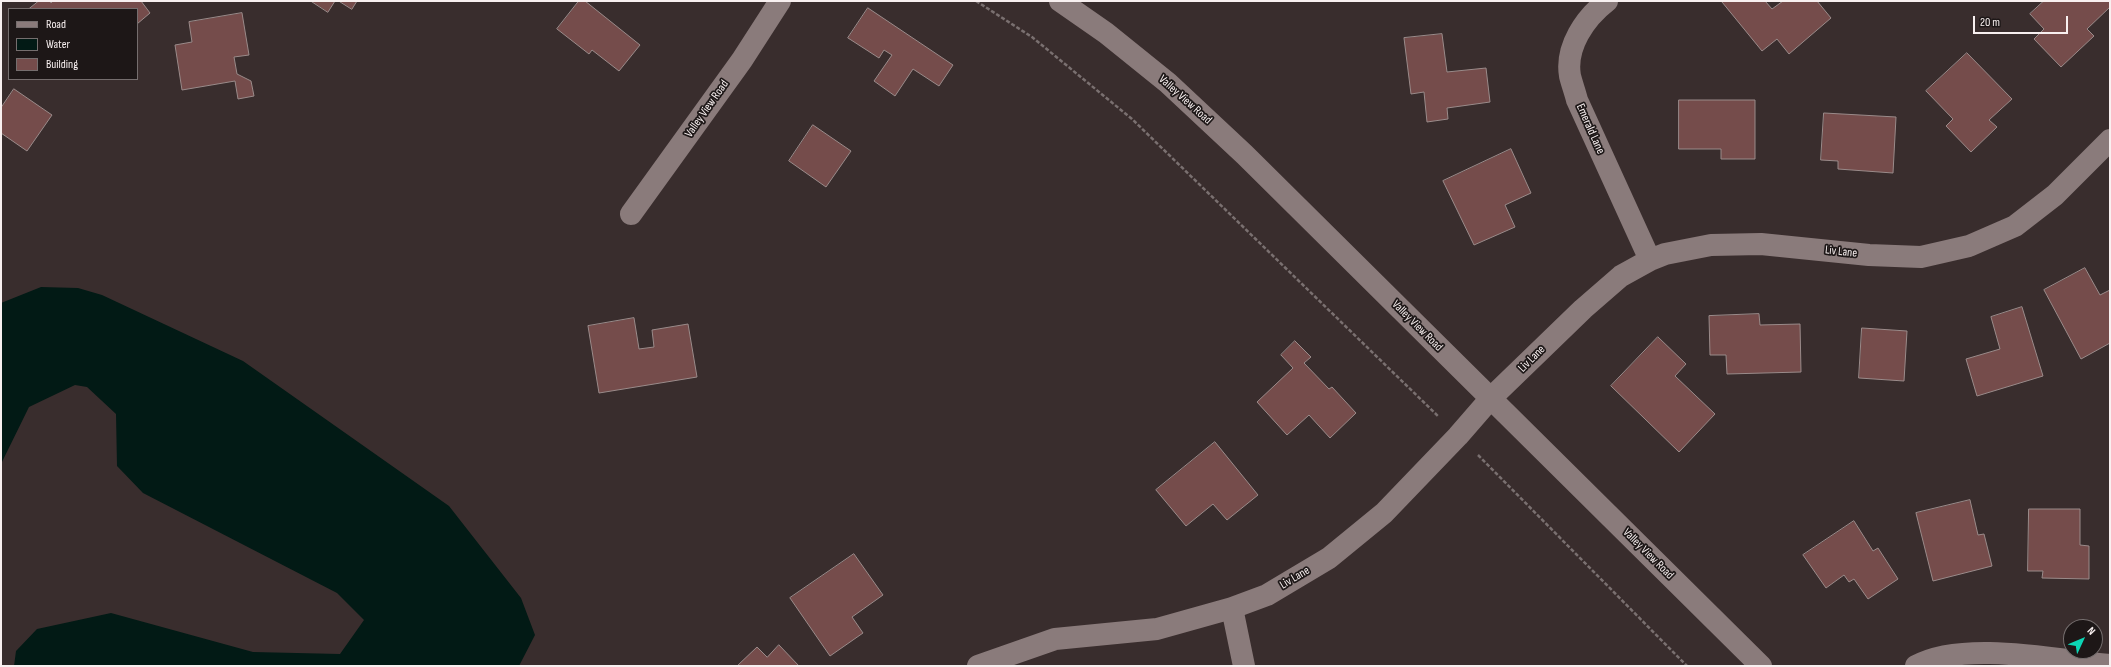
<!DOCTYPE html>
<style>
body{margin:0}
#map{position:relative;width:2111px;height:667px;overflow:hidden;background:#392d2d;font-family:"Sofia Sans Condensed",sans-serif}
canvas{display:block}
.frame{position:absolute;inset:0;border:2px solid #f8f0f0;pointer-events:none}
.legend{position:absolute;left:8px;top:8px;width:130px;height:72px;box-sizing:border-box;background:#1d1717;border:1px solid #756e6e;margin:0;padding:5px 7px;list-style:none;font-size:12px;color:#f8f0f0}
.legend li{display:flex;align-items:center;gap:8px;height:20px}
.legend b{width:20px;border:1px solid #756e6e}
.north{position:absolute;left:2063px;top:619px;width:40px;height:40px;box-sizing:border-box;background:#1d1717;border:1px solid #756e6e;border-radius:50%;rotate:46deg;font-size:11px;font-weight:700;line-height:16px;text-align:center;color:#f8f0f0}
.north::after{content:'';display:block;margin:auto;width:14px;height:18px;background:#0cd5b5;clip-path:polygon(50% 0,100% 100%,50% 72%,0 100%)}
.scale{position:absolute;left:1973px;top:16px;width:95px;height:18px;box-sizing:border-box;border:2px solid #f8f0f0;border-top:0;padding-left:5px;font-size:12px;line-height:14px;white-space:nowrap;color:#f8f0f0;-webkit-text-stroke:3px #1d1717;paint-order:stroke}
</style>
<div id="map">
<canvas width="2111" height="667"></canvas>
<div class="frame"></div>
<ul class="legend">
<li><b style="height:5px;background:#8a7b7b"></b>Road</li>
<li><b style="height:11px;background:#021a15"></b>Water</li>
<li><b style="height:11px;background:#754c4b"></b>Building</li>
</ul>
<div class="north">N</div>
<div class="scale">20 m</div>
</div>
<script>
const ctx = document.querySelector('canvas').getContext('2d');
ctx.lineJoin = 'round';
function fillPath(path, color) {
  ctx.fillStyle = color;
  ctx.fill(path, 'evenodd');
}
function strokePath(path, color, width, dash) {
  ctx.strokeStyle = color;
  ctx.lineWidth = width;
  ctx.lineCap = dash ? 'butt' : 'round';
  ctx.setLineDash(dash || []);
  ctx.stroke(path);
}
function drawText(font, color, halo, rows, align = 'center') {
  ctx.font = font + ' "Sofia Sans Condensed",sans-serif';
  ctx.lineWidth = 3.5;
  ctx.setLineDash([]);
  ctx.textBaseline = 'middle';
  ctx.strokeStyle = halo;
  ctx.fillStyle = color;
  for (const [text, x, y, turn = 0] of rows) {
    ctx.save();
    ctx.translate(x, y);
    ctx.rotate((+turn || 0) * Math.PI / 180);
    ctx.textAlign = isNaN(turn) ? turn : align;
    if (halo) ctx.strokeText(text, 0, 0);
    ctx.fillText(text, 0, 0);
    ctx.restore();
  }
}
fillPath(new Path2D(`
 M41,287L78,288L102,295L243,361L449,506L521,598L535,635L519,666H14L16,651L37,629L111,613L253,652L340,654L364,620L337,593L143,493L117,466L116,414L87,387L75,385L29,407L1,464V303Z`), '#021a15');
const building = new Path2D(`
 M39,1H50L51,3L53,1H141L150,13L137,24V9H29Z
 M311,1H335L328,12Z
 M339,1H357L352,9Z
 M579,1H585L640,45L619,71L592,50L589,54L557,29Z
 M1724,1H1765L1772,9L1783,1H1817L1831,18L1789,54L1777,39L1762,51L1722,2Z
 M2044,1H2110V7L2087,29L2094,36L2061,67L2034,39L2044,29L2030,14Z
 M868,8L953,65L939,86L913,69L895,96L874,81L892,55L884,50L879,58L848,38Z
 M242,13L249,55L234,57L237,74L251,81L254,96L238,99L235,81L182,90L175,45L192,42L189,22Z
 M1442,34L1447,72L1486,68L1490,102L1447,108L1448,119L1427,122L1424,92L1411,94L1404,38Z
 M1967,53L2012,99L1989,120L1997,127L1971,152L1946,126L1953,119L1926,91Z
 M14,89L52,115L27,151L1,133V108Z
 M1679,100H1755V159H1721V149H1679Z
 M1824,113L1896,117L1893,173L1838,169V161L1821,160Z
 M813,125L851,151L826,187L789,161Z
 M1511,149L1531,193L1505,205L1515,227L1474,245L1443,181Z
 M2085,268L2100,295L2110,290V343L2081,359L2044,290Z
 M2022,307L2043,376L1977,396L1966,359L2000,349L1991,317Z
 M1759,314L1760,325L1800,324L1801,372L1727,374L1726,355H1710L1709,316Z
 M634,318L639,349L654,347L652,330L688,324L697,377L599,393L588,326Z
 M1862,328L1907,331L1904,381L1859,378Z
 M1658,337L1686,364L1675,376L1715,414L1679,452L1611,386Z
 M1295,341L1311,357L1304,363L1329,389L1332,387L1356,413L1330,438L1309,415L1287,435L1257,402L1293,368L1281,355Z
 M1215,442L1258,495L1227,520L1213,504L1186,526L1156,490Z
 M1970,500L1978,535L1984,534L1992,566L1933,581L1916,513Z
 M2029,509H2080V545L2089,546V579L2042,578L2043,571H2028Z
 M1854,521L1873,551L1878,548L1898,579L1868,599L1854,579L1849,582L1844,575L1826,588L1803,555Z
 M854,554L883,595L852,617L863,633L830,656L790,598Z
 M779,645L799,666H737L757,647L767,657Z`);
fillPath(building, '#754c4b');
strokePath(building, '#9a8b8a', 1);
strokePath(new Path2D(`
 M976,1L1032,37L1132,119L1439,417
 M1478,455L1687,666`), '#7a7070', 2.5, [4, 2]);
strokePath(new Path2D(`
 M1607,1C1585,18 1565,47 1570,76C1572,84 1575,92 1577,100L1650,260
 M631,214L742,60L780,1
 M1232,608L1244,666
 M978,666L1055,639L1157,629L1232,608L1267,595L1329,558L1384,513L1458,436L1491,398L1583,309L1621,276L1650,260L1665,254L1711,245L1761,244L1869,255L1921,257L1969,246L2015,226L2055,195L2110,140
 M1916,666C1963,640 2057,660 2110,665`), '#8a7b7b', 22);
strokePath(new Path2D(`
 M1060,1L1106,33L1168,83L1245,155L1761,666`), '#8a7b7b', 22);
drawText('12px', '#f8f0f0', '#1d1717', [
 ["Valley View Road",1185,100,42],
 ["Valley View Road",707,109,-55],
 ["Emerald Lane",1590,129,66],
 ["Liv Lane",1841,252,6],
 ["Valley View Road",1417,326,45],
 ["Liv Lane",1532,359,-45],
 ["Valley View Road",1648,554,45],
 ["Liv Lane",1295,578,-31]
]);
</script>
